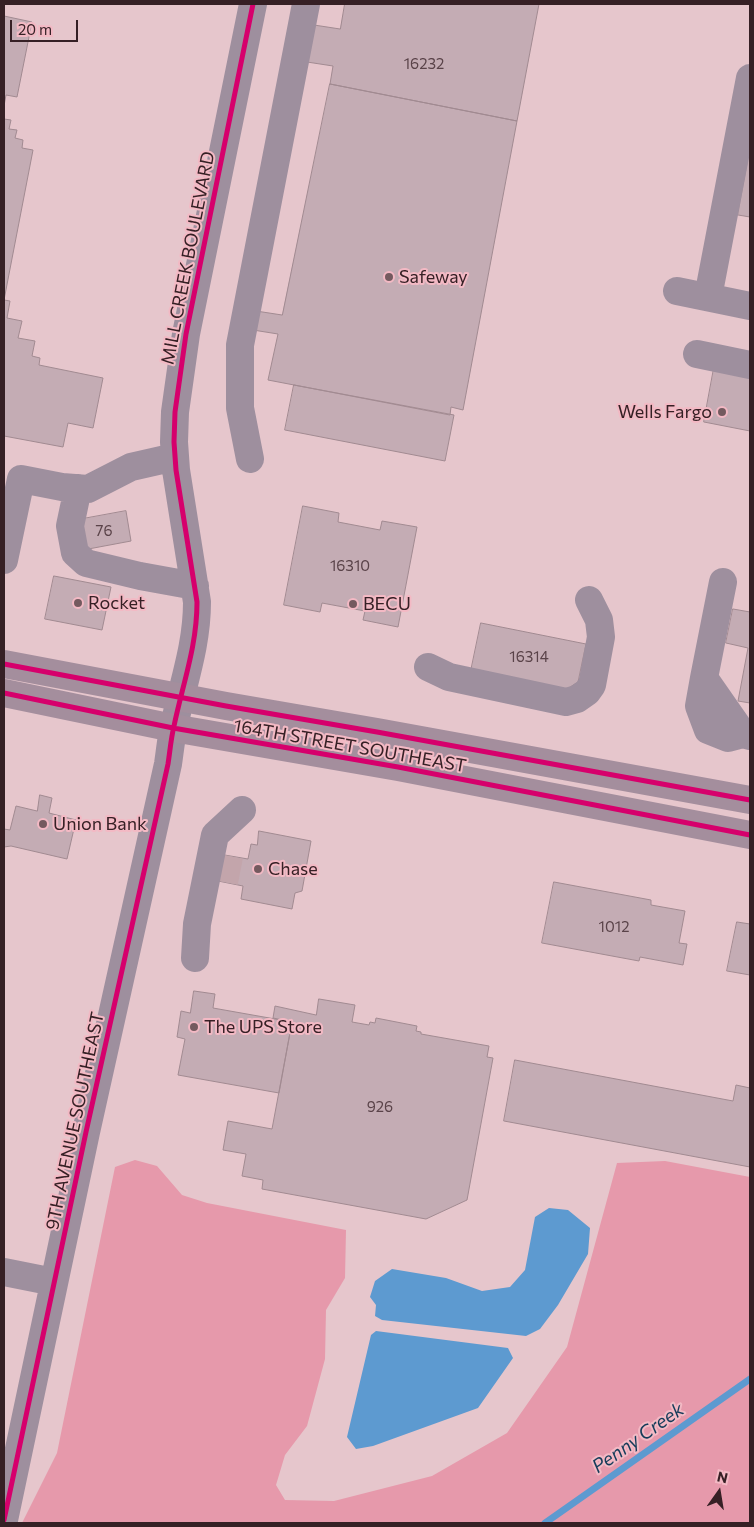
<!DOCTYPE html>
<style>
body{margin:0}
#map{position:relative;width:754px;height:1527px;overflow:hidden;background:#e6c6cc;font-family:Commissioner,sans-serif}
canvas{display:block}
.frame{position:absolute;inset:0;border:5px solid #362025;pointer-events:none}
.north{position:absolute;left:694px;top:1467px;width:50px;height:50px;-webkit-text-stroke:4px #f3b9c4;paint-order:stroke;rotate:13deg;font-size:14px;font-weight:700;line-height:20px;text-align:center;color:#362025}
.north::after{content:'';display:block;margin:auto;width:18px;height:22px;background:#362025;clip-path:polygon(50% 0,100% 100%,50% 72%,0 100%)}
.scale{position:absolute;left:10px;top:20px;width:68px;height:22px;box-sizing:border-box;border:2px solid #362025;border-top:0;padding-left:6px;font-size:15px;line-height:18px;white-space:nowrap;color:#362025;-webkit-text-stroke:4px #f3b9c4;paint-order:stroke}
</style>
<div id="map">
<canvas width="754" height="1527"></canvas>
<div class="frame"></div>
<div class="north">N</div>
<div class="scale">20 m</div>
</div>
<script>
const ctx = document.querySelector('canvas').getContext('2d');
ctx.lineJoin = 'round';
function fillPath(path, color) {
  ctx.fillStyle = color;
  ctx.fill(path, 'evenodd');
}
function strokePath(path, color, width, dash) {
  ctx.strokeStyle = color;
  ctx.lineWidth = width;
  ctx.lineCap = dash ? 'butt' : 'round';
  ctx.setLineDash(dash || []);
  ctx.stroke(path);
}
function drawText(font, color, halo, rows, align = 'center') {
  ctx.font = font + ' Commissioner,sans-serif';
  ctx.lineWidth = 4;
  ctx.setLineDash([]);
  ctx.textBaseline = 'middle';
  ctx.strokeStyle = halo;
  ctx.fillStyle = color;
  for (const [text, x, y, turn = 0] of rows) {
    ctx.save();
    ctx.translate(x, y);
    ctx.rotate((+turn || 0) * Math.PI / 180);
    ctx.textAlign = isNaN(turn) ? turn : align;
    if (halo) ctx.strokeText(text, 0, 0);
    ctx.fillText(text, 0, 0);
    ctx.restore();
  }
}
fillPath(new Path2D(`
 M135,1160L157,1166L182,1195L207,1203L346,1230L345,1278L326,1310L325,1359L307,1426L285,1455L276,1485L285,1500L334,1501L432,1476L507,1433L567,1347L617,1163L665,1161L750,1177V1523H22L57,1453L115,1167Z`), '#e699ab');
fillPath(new Path2D(`
 M549,1208L568,1210L590,1228L588,1254L558,1305L540,1329L526,1336L382,1320L375,1316L376,1305L370,1297L375,1281L392,1269L446,1278L482,1291L510,1287L525,1270L535,1217Z
 M376,1331L508,1348L513,1358L478,1408L373,1446L356,1449L347,1437L371,1335Z`), '#5d9ad0');
strokePath(new Path2D(`
 M545,1523L750,1379`), '#5d9ad0', 7);
const building = new Path2D(`
 M345,4H539L517,121L330,84L333,66L307,62L314,25L340,29Z
 M4,16L32,22L17,97L6,95L4,106Z
 M330,84L517,121L463,410L451,407L450,415L268,380L278,334L253,330L256,311L282,315Z
 M4,119L11,120L9,129L17,130L15,138L23,140L22,148L33,150L4,300Z
 M749,154L750,155V217L738,215Z
 M4,300L10,301L7,318L22,321L18,338L35,341L32,356L40,358L39,365L103,378L93,428L68,423L63,447L4,436Z
 M714,368L750,375V431L704,422Z
 M294,385L454,415L445,461L285,430Z
 M303,506L339,513L338,522L380,530L382,521L417,527L398,627L363,620L365,611L322,603L320,612L284,605Z
 M126,511L131,541L83,550L77,520Z
 M54,576L111,587L102,630L45,619Z
 M733,609L750,612V703L738,701L748,648L726,643Z
 M481,623L586,644L578,682L567,689L471,671Z
 M40,795L52,798L49,813L76,820L67,859L11,846L4,847V829L10,830L16,806L37,811Z
 M259,831L311,841L302,891L295,893L292,909L241,899L243,886L208,879L213,853L248,859L251,844L257,845Z
 M554,882L651,900V905L685,911L679,943L687,944L683,965L640,957L639,961L542,943Z
 M737,922L750,924V975L727,971Z
 M194,991L215,994L213,1008L292,1022L279,1093L178,1075L185,1039L177,1037L181,1011L190,1013Z
 M319,999L355,1005L352,1022L369,1025L370,1022L375,1023L376,1018L417,1026L416,1031L421,1032V1034L489,1046L487,1057L493,1058L467,1200L426,1219L262,1189L263,1180L242,1176L246,1154L223,1150L228,1121L272,1129L292,1022L273,1018L275,1006L316,1015Z
 M515,1060L733,1101L736,1085L750,1088V1167L504,1121Z`);
fillPath(building, '#c4acb4');
strokePath(building, '#a18a91', 1);
strokePath(new Path2D(`
 M224,882L229,856`), '#c3a5ab', 28, [28, 14]);
strokePath(new Path2D(`
 M677,291L750,306
 M708,297L750,78
 M697,354L750,365
 M250,459L240,408V345L306,4
 M78,488L70,526L75,553L86,563L140,576L195,586
 M4,560L21,479L62,487L88,489L131,467L175,457
 M723,582L704,678L743,734L750,736
 M428,667L449,677L566,702L577,699L587,692L592,685L601,637L599,620L589,600
 M704,678L699,706L708,730L728,738L743,734
 M195,958L197,924L215,835L242,810
 M4,1272L54,1282
 M4,1520L86,1132L168,764C170,751 171,738 174,726C183,683 197,646 197,602L176,470L174,442L175,412L186,334L253,4`), '#9e8f9e', 28);
strokePath(new Path2D(`
 M4,664L226,706L377,732L750,800
 M4,693L173,728L398,767L750,835`), '#a48e9d', 28);
strokePath(new Path2D(`
 M4,664L226,706L377,732L750,800
 M4,693L173,728L398,767L750,835
 M4,1520L86,1132L168,764C170,751 171,738 174,726C183,683 197,646 197,602L176,470L174,442L175,412L186,334L253,4`), '#d6006c', 5);
for (const [x, y, r, color] of [
 [389,277,5,"#745a5f"],
 [722,412,5,"#745a5f"],
 [78,603,5,"#745a5f"],
 [353,604,5,"#745a5f"],
 [43,824,5,"#745a5f"],
 [258,869,5,"#745a5f"],
 [194,1027,5,"#745a5f"]
]) {
  const dot = new Path2D();
  dot.arc(x, y, r, 0, 2 * Math.PI);
  ctx.fillStyle = color;
  ctx.fill(dot);
  strokePath(dot, '#f3b9c4', 2);
}
drawText('15px', '#5a4349', null, [
 ["16232",424,64],
 ["76",104,531],
 ["16310",350,566],
 ["16314",529,657],
 ["1012",614,927],
 ["926",380,1107]
]);
drawText('18px', '#362025', '#f3b9c4', [
 ["MILL CREEK BOULEVARD",188,258,-79],
 ["164TH STREET SOUTHEAST",350,746,10],
 ["9TH AVENUE SOUTHEAST",75,1121,-78]
]);
drawText('18px', '#362025', '#f3b9c4', [
 ["Safeway",399,277],
 ["Wells Fargo",712,412,"right"],
 ["Rocket",88,603],
 ["BECU",363,604],
 ["Union Bank",53,824],
 ["Chase",268,869],
 ["The UPS Store",204,1027]
], 'left');
drawText('italic 19px', '#143b59', '#f3b9c4', [
 ["Penny Creek",638,1438,-35]
]);
</script>
